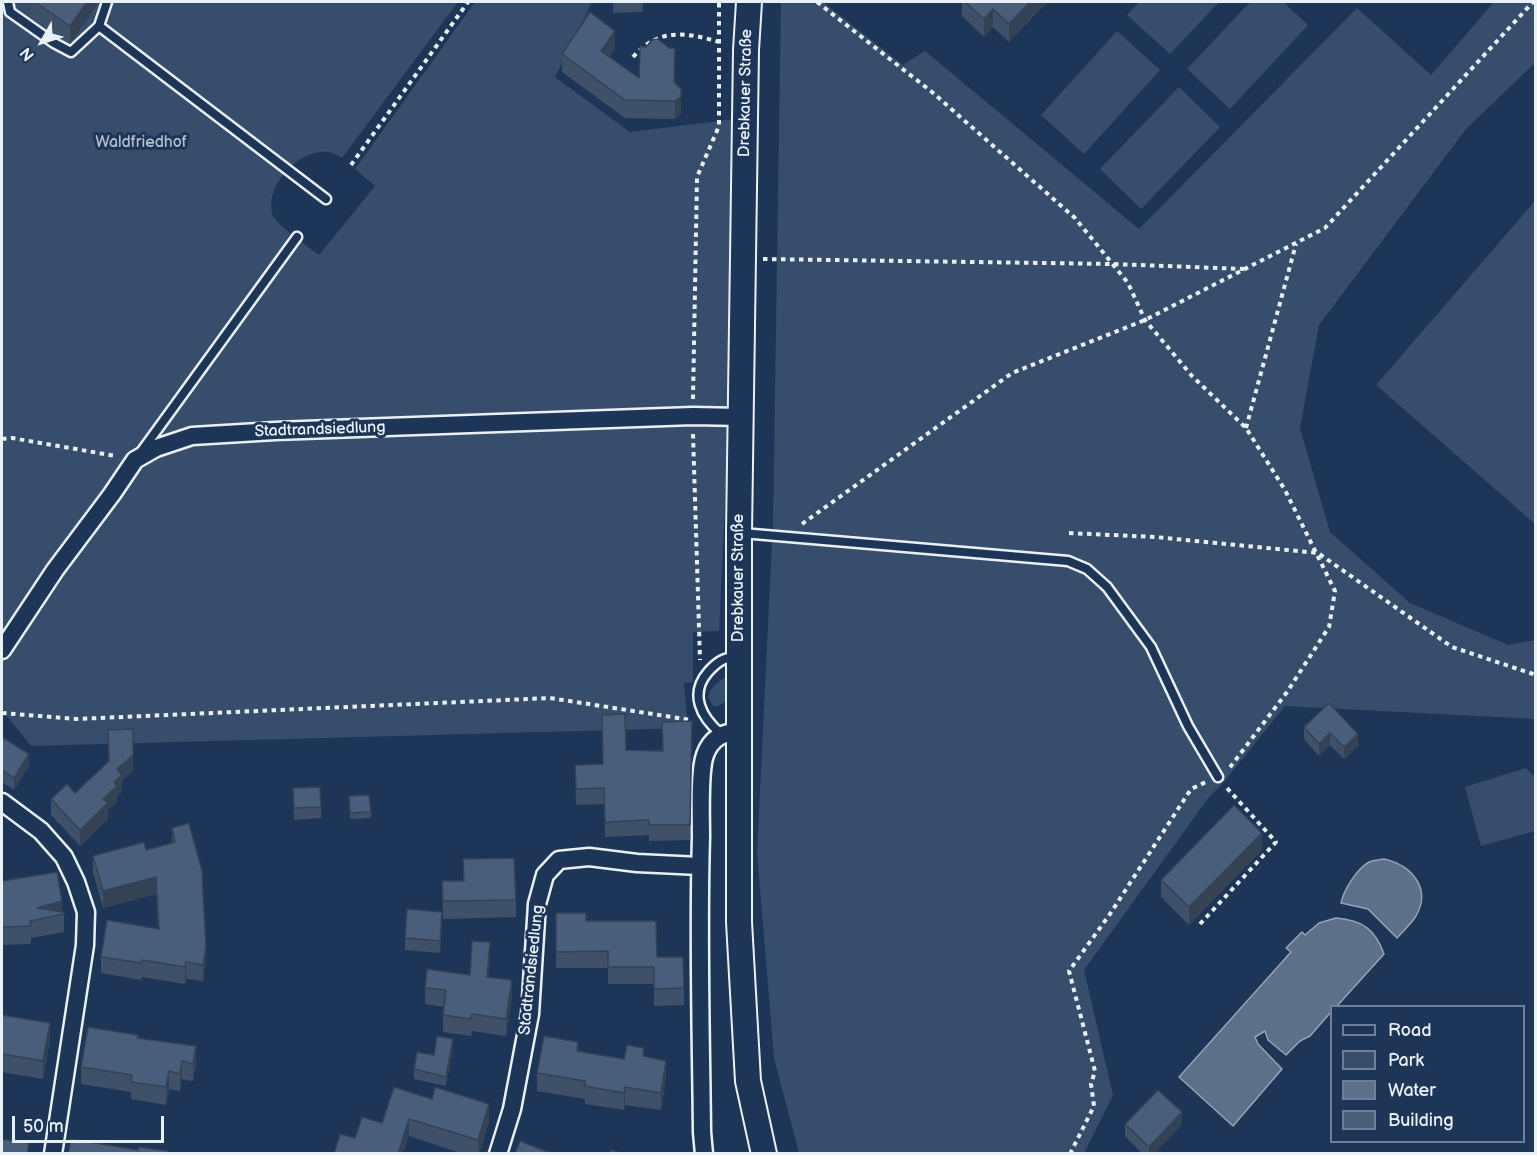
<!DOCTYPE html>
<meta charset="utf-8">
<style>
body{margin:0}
#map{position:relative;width:1537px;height:1155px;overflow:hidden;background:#1d3557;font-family:"Balsamiq Sans",sans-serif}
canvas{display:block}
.frame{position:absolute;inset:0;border:3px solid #e8f1f8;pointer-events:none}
.legend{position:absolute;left:1330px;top:1005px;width:195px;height:138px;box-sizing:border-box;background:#1d3557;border:2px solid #6e8097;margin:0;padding:8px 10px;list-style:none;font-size:18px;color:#e8f1f8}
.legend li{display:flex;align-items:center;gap:12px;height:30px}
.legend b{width:30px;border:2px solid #6e8097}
.north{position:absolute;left:12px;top:12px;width:60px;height:60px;-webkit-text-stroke:4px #1d3557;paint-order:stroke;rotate:231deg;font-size:16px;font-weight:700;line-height:24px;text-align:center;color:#e8f1f8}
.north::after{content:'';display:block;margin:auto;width:21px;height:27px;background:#e8f1f8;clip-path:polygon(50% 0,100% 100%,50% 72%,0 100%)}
.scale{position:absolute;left:12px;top:1116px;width:152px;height:27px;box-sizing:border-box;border:3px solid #e8f1f8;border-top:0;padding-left:8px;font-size:18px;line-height:21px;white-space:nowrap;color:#e8f1f8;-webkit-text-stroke:4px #1d3557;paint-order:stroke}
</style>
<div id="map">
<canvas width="1537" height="1155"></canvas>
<div class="frame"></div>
<ul class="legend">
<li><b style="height:8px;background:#1d3557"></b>Road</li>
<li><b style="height:16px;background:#374d6c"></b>Park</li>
<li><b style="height:16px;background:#5d7089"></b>Water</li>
<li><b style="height:16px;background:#495e7a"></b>Building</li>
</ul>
<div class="north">N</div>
<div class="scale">50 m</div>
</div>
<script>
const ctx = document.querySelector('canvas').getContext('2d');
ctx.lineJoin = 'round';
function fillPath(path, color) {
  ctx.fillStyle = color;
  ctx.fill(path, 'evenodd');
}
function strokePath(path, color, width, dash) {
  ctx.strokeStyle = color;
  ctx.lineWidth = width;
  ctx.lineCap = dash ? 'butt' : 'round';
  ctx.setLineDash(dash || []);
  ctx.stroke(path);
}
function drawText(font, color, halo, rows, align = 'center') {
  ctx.font = font + ' "Balsamiq Sans",sans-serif';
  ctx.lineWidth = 6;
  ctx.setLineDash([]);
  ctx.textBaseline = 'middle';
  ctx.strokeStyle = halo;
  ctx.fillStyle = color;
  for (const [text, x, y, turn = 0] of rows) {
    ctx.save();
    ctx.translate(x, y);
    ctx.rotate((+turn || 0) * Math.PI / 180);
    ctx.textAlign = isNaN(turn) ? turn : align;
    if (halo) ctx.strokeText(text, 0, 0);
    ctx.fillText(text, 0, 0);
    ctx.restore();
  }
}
fillPath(new Path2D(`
 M2,2H458L342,158C338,156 333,153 329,152C299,148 263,186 273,216C276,224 310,248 319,255L375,186L355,169L475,2H592L555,77L630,132L743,118L719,631L693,632V682L684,683L688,728L31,746L2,710Z
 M781,2H823L903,65L925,51L1139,229L1357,8L1431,75L1494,2H1535V63L1466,129L1319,325L1300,428L1330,532L1410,603L1508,645L1535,640V719L1285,706L1223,783L1209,797L1084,970L1113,1095L1084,1153H799L774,1058L757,853L773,522Z
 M1139,2H1219L1170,54L1127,15Z
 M1250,2H1283L1308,25L1230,109L1187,69Z
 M1117,31L1160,70L1084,154L1041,115Z
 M1179,87L1220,127L1141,209L1100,169Z
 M1535,201V524L1376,385Z
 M729,675V700L718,706H713L708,697C711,686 720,680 729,675Z
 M1526,768L1535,777V831L1481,846L1465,787Z`), '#374d6c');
const water = new Path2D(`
 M1384,859C1411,865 1432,888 1416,916C1411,924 1403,931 1397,938L1368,909L1341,903C1344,889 1357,869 1369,862C1374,860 1379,860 1384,859Z
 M1336,918C1362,920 1375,929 1384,954L1337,1006H1332L1331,1012L1310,1036L1300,1041L1286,1055L1268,1040L1265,1031L1255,1037L1258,1044L1282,1069L1233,1126L1179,1077L1291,952L1286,948L1302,932L1305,935L1319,923Z`);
fillPath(water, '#5d7089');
strokePath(water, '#95a4b5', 1.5);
const lane = new Path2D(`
 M8,2L10,12L54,43L71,52L99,26L107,2
 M99,26L326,199
 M141,452L297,237
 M742,533L1068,561L1087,569L1107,587L1151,647L1188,726L1218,777
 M721,734C701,717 689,694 708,672C717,662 724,657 737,657`);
const street = new Path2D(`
 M2,650L55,570L112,494L135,460L156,448L192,436L275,431L693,416L742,417
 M2,802L41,831L64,857L76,882L86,912L85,945L53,1154
 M498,1154L512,1109L530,1014L537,904L545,875L559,860L589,857L637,863L700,866
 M704,1154L702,1132C701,1034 698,935 701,837C701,817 699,771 705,755C711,738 723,732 739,732`);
const secondary = new Path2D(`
 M749,2L746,50L739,532V922L748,1081L764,1154`);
strokePath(lane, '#e8f1f8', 13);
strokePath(street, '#e8f1f8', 21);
strokePath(secondary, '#e8f1f8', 28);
strokePath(new Path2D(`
 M817,2L932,92L1075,218L1128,283L1145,320L1192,376L1246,428L1285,490L1335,591L1329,627L1287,692L1228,770
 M633,57C658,28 686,32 719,42
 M351,165L468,2
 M763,259L1113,264L1244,269
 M693,399L697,177L719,126V2
 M1246,428L1296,244
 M693,434L700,660
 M2,439L12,438L116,456
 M802,524L1012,373L1145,320L1325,228L1533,2
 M1069,533L1155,537L1318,553L1452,647L1536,675
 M2,713L77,719L550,698L691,720
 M1200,924L1276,842L1226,787
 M1070,1154L1094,1106L1091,1084L1095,1071L1069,971L1110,914L1191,789L1206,782`), '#e8f1f8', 4, [4.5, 4.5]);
strokePath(lane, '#1d3557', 8);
strokePath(street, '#1d3557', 16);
strokePath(secondary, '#1d3557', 24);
fillPath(new Path2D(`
 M31,2H99L70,44L31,16Z
 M613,2H643V12L613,13Z
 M962,2H1047L1009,42L993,27L984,37L962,16Z
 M615,49L609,57L639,78L674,82L681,114L675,119L625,118L562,72V54Z
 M1329,703L1358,746L1344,759L1330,745L1319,756L1304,739V727Z
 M692,721L690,840L649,841V835L605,837L604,804L576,805L575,765L603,764L626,750L662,751Z
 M108,730L133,771L122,780V791L117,796V802L108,810V819L80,846L51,815V799L75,793L109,762Z
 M2,737L29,766L14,790L2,782Z
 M293,788L321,807V818L294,820Z
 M349,796L371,812V818L350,819Z
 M172,828L206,963L203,981L186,979L185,984L142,977L141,980L101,973V957L158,929L156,894L103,908L93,872V856L146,850L172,843Z
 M1262,850L1189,925L1161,897V880Z
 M463,859L516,900V917L443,919L442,881H463Z
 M2,881L64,912V932L31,938V944L2,945Z
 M556,913L586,921L657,957L684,988V1005L654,1006V984H608V968H556Z
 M442,924L440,953L405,950V938Z
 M490,958L488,977L512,997L506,1036L472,1031L471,1036L443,1032V1015L444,1007L425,1004V988L470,975Z
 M2,1015L50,1040L43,1079L2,1072Z
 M138,1038L196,1064L193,1081L182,1079L180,1091L169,1089L166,1105L131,1099V1092L81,1084V1067Z
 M453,1049L446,1086L414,1079V1069Z
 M578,1051L624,1059L644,1057L666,1078L661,1110L625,1105L624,1110L585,1104V1099L537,1091V1073Z
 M394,1087L489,1122L479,1154H463L409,1136L355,1138L382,1123Z
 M1125,1124H1182L1154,1154H1143L1125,1136Z`), '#3f5169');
fillPath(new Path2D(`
 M87,2H99L70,44V26Z
 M1030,2H1047L1009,42V24Z
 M993,9V27L984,37V19Z
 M615,31V49L601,69V51Z
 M681,89V114L675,119V101Z
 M1330,733V745L1319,756V744Z
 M1358,734V746L1344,759V747Z
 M29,754V766L14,790V778Z
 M133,755V771L122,780V791L117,796V802L108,810V819L80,846V830L103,799L114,782L117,769Z
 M1262,833V850L1189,925V907Z
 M156,877V894L103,908V891Z
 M62,901V914L37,908Z
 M442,912V924L440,953V941Z
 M490,942V958L487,994V977Z
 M206,946V963L203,981V965Z
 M186,962V979L185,984V967Z
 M512,980V997L506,1036V1019Z
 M50,1023V1040L43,1079V1061Z
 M453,1039V1049L446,1086V1077Z
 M196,1046V1064L193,1081V1064Z
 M182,1061V1079L180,1091V1074Z
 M666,1061V1078L661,1110V1093Z
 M169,1071V1089L166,1105V1087Z
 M625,1087V1105L624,1110V1093Z
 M489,1104V1122L479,1154H478V1140Z
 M1182,1112V1124L1154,1154H1149V1147Z
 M409,1119V1136L403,1154H398Z`), '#334255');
const building = new Path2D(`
 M35,2H87L70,26Z
 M965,2H1030L1009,24L993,9L984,19Z
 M590,12L615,31L601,51L639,78L640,47H646L652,40L658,39L669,48H675L674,82L681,89V97L675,101L625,100L562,54Z
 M1329,703L1358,734L1344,747L1330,733L1319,744L1304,727Z
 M625,714L626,750L663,751L662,722L692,721L690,825H649V820L605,822L604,788L576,789L575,765L603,764L602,715Z
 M133,729V755L117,769L122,775L114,782L117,786L103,799L108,803L80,830L51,799L67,784L75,793L109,761L108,730Z
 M2,737L29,754L14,778L2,770Z
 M320,787L321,807L294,808L293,788Z
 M369,795L371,812L350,813L349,796Z
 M1234,805L1262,833L1189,907L1161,880Z
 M189,823L202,871L206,946L203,965L186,962L185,967L142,960L141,963L101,957L107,920L159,929L156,877L103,891L93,856L144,842L146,850L175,842L172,828Z
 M514,858L516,900L443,901L442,881H464L463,859Z
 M57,872L62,901L37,908L64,912V914L30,921L31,926L2,927V881Z
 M407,909L442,912L440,941L405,938Z
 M556,913H586V921H656L657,957H683L684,988L654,989V967H608V951L556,952Z
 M472,941L490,942L487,977L512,980L506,1019L472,1014L471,1019L443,1015L446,990L425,988L427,969L470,975Z
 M2,1015L50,1023L43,1061L2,1054Z
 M88,1027L138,1035L137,1038L196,1046L193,1064L182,1061L180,1074L169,1071L166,1087L131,1082L132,1075L81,1067Z
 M437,1036L453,1039L446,1077L414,1069L417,1052L434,1055Z
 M544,1036L578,1042L577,1051L624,1059L627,1045L644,1048L643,1056L666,1061L661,1093L625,1087L624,1093L585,1086V1081L537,1073Z
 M394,1087L432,1099L435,1087L489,1104L478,1140L409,1119L398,1154H334L340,1134L355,1138L362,1117L382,1123Z
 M1158,1090L1182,1112L1149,1147L1125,1124Z
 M2,1139L29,1143L27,1154H2Z
 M71,1139L138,1150V1147L168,1151L167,1154H68Z
 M520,1141L553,1154H515Z
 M611,1150L622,1154H610Z`);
fillPath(building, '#495e7a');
strokePath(building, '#334255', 1.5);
drawText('16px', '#e8f1f8', '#1d3557', [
 ["Drebkauer Straße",746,93,-89],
 ["Stadtrandsiedlung",320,430,-2],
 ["Drebkauer Straße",739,578,-90],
 ["Stadtrandsiedlung",532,970,-84]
]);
drawText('16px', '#b3c0ce', '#1d3557', [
 ["Waldfriedhof",141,143]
]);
</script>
